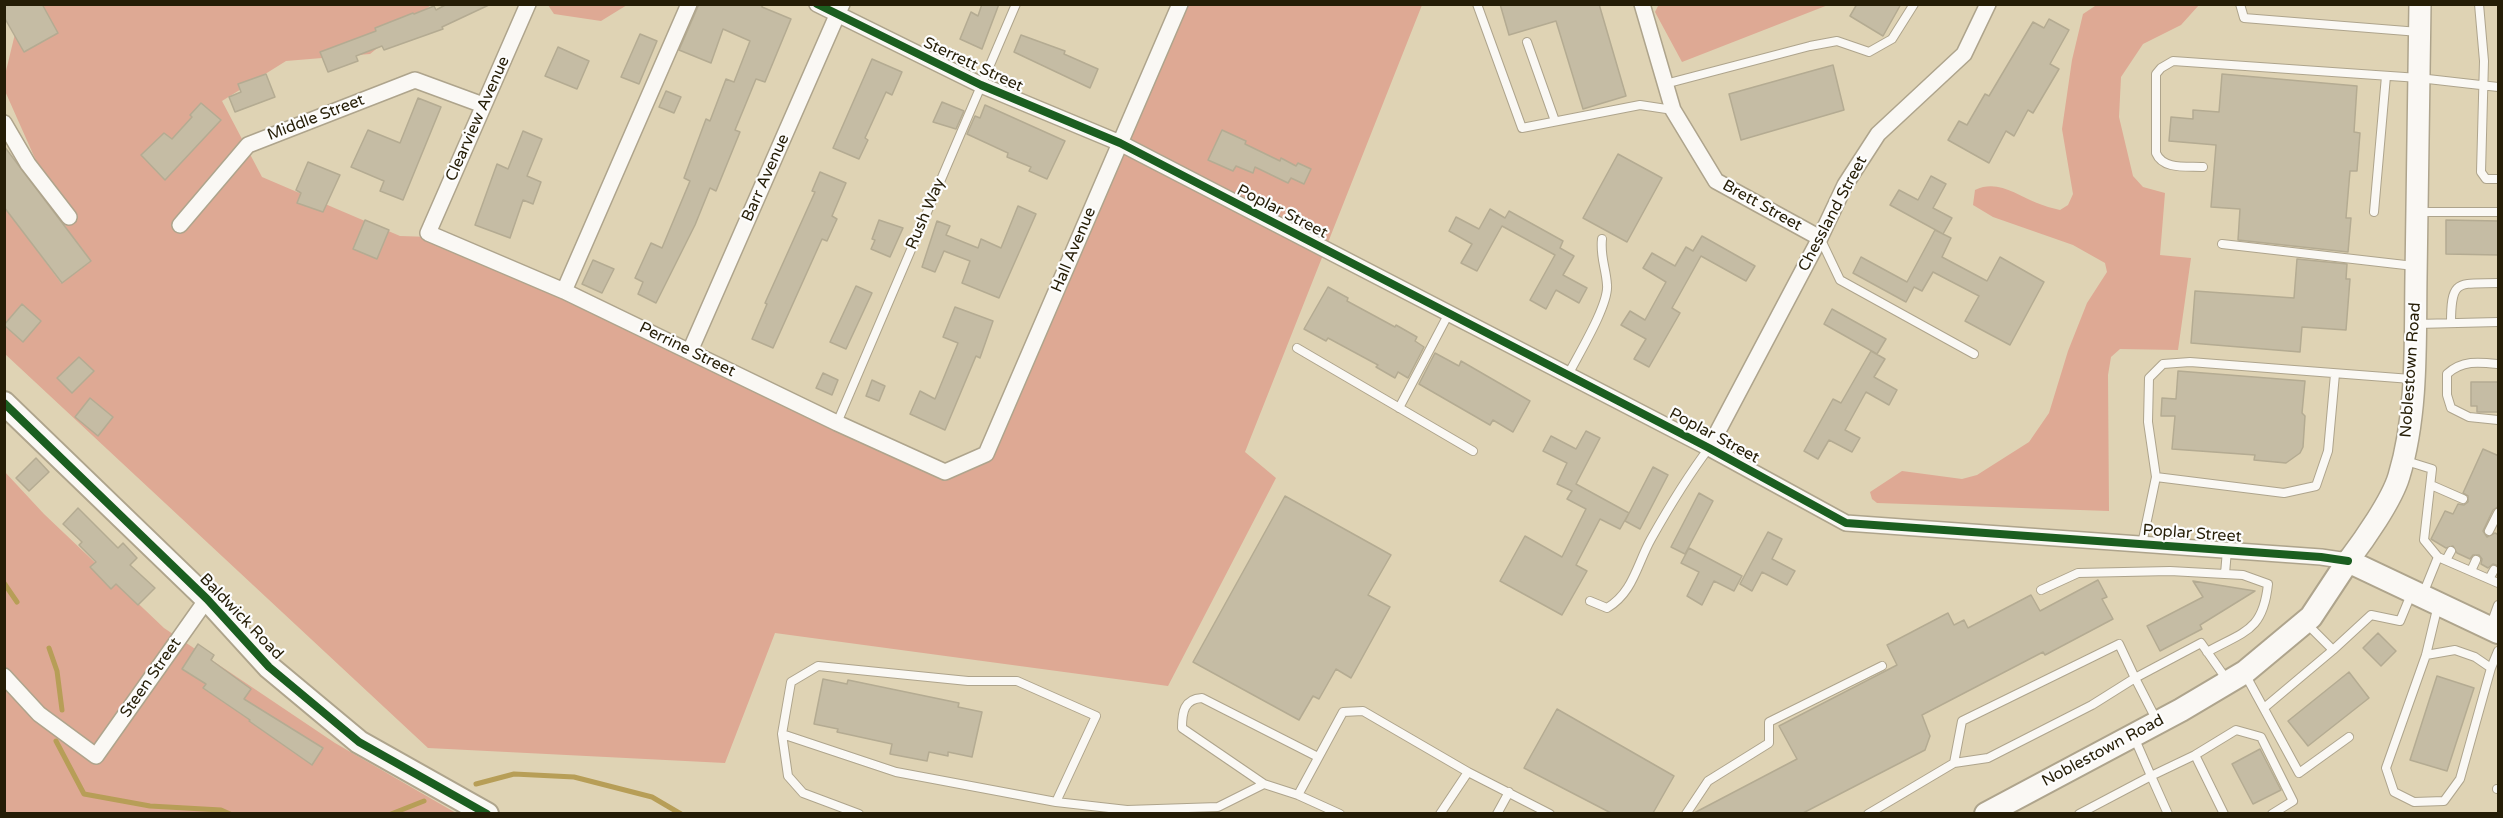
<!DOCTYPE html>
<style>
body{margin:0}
#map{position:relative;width:2503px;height:818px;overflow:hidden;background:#dfd3b4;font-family:"Varela Round",sans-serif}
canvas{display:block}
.frame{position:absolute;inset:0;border:6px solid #251d06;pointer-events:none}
</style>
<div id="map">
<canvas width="2503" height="818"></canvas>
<div class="frame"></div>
</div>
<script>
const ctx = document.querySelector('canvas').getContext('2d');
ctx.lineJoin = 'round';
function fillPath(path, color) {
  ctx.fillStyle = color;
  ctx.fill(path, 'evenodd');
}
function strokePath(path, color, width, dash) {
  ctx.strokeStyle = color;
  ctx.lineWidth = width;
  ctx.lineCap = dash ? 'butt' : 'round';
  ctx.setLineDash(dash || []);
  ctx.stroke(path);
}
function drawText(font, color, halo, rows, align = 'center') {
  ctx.font = font + ' "Varela Round",sans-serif';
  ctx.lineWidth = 4.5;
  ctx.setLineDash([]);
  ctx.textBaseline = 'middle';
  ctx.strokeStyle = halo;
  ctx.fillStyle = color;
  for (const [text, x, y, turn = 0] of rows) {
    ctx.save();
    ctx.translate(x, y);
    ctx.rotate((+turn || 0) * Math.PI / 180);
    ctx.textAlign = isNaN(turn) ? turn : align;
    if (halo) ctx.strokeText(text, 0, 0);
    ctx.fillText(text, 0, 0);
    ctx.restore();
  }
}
fillPath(new Path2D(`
 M1659,4H1828V5L1682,62L1655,12Z
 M2098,4L2199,5L2181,25L2143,44L2121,77L2119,117L2133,176L2143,187L2165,193L2160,255L2191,258L2178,350L2120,349L2111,357L2108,375L2109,511L1877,503L1872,499L1870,492L1902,471L1962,479L1977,475L2029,442L2049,413L2068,351L2087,303L2107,272L2105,263L2073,245L1993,217L1973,205L1975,190C1998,179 2016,195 2037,203C2044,206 2052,208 2060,210L2068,205L2073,194L2062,129L2072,60L2083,14Z
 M22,5H431L370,54L286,61L222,101L262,177L400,236L431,237L957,468L990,444L1180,5H1422L1245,452L1276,478L1168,686L775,633L725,763L428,748L5,354L4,206L61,283L90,262L65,226L5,91V75Z
 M548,5H627L601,21L554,14Z
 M4,471L44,514L164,628L335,743L456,813H5Z`), '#dea994');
strokePath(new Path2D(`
 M4,583L17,602
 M49,648L57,671L62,710
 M56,741L84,794L150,806L221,810L230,814
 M476,784L514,774L574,777L652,797L681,814
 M391,814L424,801`), '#b79e57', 5);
const building = new Path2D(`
 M4,4H42L58,33L24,52L4,17Z
 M447,4H491L442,27L443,29L384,50L382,46L356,56L358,61L328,72L320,52L376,31L375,28L413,13L414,14L434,6L436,10Z
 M699,4H762V7L791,19L765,82L756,79L735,130L740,132L716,191L710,188L695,225L656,303L638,294L643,282L635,278L651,243L662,248L690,181L684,178L706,119L710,121L726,79L734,82L750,41L723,29L711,63L679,50Z
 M982,4H999L982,49L960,39L971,12L978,16Z
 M1500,4H1599L1626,96L1583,109L1556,21L1509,35Z
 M1857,4H1901L1883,36L1850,16Z
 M2049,19L2069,30L2050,64L2059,69L2033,113L2028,110L2014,136L2006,131L1989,163L1948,140L1959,121L1967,125L1985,94L1989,96L2033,22L2044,28Z
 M640,34L657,41L639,84L621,77Z
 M1021,35L1065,51L1064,54L1098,69L1090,88L1014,52Z
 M558,47L589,61L577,89L545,76Z
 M872,59L902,72L892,95L886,92L865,138L868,140L859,159L833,148Z
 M1833,65L1844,110L1741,140L1729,94Z
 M266,74L275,97L235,112L229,97L241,92L238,84Z
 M2222,74L2357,86L2354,132L2360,133L2357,171H2350L2346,218H2351L2348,252L2238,240L2240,209L2211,207L2216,145L2169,141L2171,117L2193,119V110L2219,112Z
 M666,91L681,97L674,113L659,107Z
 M418,98L441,107L403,200L380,191L384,181L351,167L368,130L400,143Z
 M942,102L964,111L956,129L933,122Z
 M201,103L221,120L165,180L141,155L164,133L172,139L192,117L190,115Z
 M985,105L1065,141L1047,179L1029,171L1031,167L1007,157L1008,153L967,134L975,116L980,118Z
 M1222,130L1246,141L1245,144L1280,161L1281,158L1296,166L1298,163L1311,169L1304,184L1291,178L1288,183L1255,167L1253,173L1236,166L1233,171L1208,160Z
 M523,131L542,139L527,176L541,182L533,204L523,200L510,238L475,225L497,164L508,169Z
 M4,146L91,261L62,283L4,207Z
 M1618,154L1662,178L1627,242L1583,218Z
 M308,162L340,175L323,212L297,203L301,193L296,190Z
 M820,172L846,183L832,216L837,219L827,241L822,239L773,348L752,339L767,304L765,303L815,192L812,191Z
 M1931,176L1946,184L1933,208L1952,218L1943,234L1890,205L1899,190L1918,200Z
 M1018,206L1036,214L999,298L962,283L970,261L944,251L935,272L922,267L937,221L950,226L946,235L978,248L981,239L1001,248Z
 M1490,209L1505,218L1509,211L1563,241L1560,248L1574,256L1563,275L1587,288L1579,303L1556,290L1546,309L1530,300L1555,255L1502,226L1477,271L1461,263L1472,244L1449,231L1456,217L1479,229Z
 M365,220L389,230L377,259L353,249Z
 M879,220L903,228L890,257L871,249L875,240L872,239Z
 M2446,220L2499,221V255L2446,254Z
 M1935,230L1951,238L1942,257L1987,281L2000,257L2044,282L2010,345L1965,321L1979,296L1933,272L1922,291L1914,287L1906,302L1853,273L1861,257L1907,282Z
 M1702,236L1755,266L1746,281L1701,256L1672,308L1680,313L1649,367L1634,359L1646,339L1621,325L1630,311L1645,320L1666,282L1643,268L1652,253L1675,266L1686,247L1693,251Z
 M2297,259L2347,264L2346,279H2350L2346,330L2302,327L2300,352L2191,343L2195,291L2294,298Z
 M593,260L614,269L602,293L582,284Z
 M856,286L872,293L846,349L830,342Z
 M1328,287L1348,298L1347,301L1395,327L1396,325L1417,337L1415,341L1424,347L1408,378L1398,372L1395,378L1376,367L1378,365L1328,338L1326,341L1304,329Z
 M22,304L41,321L23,342L4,325Z
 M955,307L993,321L980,358L976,356L945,430L910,414L920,391L935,399L958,343L943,337Z
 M1832,309L1886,339L1877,354L1824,324Z
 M1871,351L1885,359L1874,377L1897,390L1889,405L1866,392L1845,430L1860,438L1852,452L1829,440L1818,459L1804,451L1833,399L1841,403Z
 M1435,353L1459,366L1461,361L1530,401L1513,432L1493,420L1490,425L1419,384Z
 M79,357L94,371L72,393L57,378Z
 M2178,371L2305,381L2302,413L2305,416L2303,447L2300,453L2286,463L2254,460L2255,455L2172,449L2175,416H2161L2162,398L2176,399Z
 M823,373L838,380L832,395L816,388Z
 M872,380L885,386L879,401L866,396Z
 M2471,382H2499V412H2477V406H2471Z
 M90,398L113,417L98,436L75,417Z
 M1586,431L1600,438L1576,484L1629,513L1620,529L1600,519L1576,565L1587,571L1562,615L1500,581L1525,536L1562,557L1586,509L1567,499L1572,491L1557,484L1567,463L1543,451L1551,436L1576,449Z
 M2483,449L2499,456V506L2493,510L2483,531L2487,537L2495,533L2499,535V566L2493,564L2488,568L2481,564L2482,559L2479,555H2473L2470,559L2457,553L2453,546L2446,548L2431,539L2445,511L2453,514L2458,504L2464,505L2468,502V496L2463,493Z
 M36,458L49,472L29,491L16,478Z
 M1653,467L1668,475L1640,529L1625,521Z
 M1699,493L1713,501L1685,554L1671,547Z
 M1285,496L1391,555L1368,595L1390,607L1351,678L1336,669L1319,699L1313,696L1299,720L1193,662Z
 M78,508L118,548L123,543L137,558L130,565L155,588L138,605L116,584L111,589L90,567L96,562L79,545L82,542L63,524Z
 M1768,532L1782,539L1772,559L1795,571L1787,585L1762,572L1752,591L1740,584Z
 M1689,548L1742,576L1734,591L1714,581L1702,605L1687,596L1699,572L1681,563Z
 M2098,580L2107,597L2102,599L2113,619L2045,655L2043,652L1922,715L1930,736L1925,750L1803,813H1694L1797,759L1779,726L1897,665L1887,645L1948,613L1954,625L1964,620L1968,628L2031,595L2040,611Z
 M2193,581L2255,591L2200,625L2202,629L2160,651L2147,626L2203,597Z
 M2378,633L2396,651L2381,666L2363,648Z
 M198,644L214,655L211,660L251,689L244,699L323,748L312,765L249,721L250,720L203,688L206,684L182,669Z
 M2349,672L2369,698L2308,746L2288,721Z
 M2437,676L2474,688L2447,771L2410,760Z
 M823,679L847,684L848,680L959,703L958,707L982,712L972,757L948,752V756L929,752L927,761L890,754L892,744L837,732L838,729L814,724Z
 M1557,709L1674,776L1653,813H1611L1524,768Z
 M2260,749L2281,790L2253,804L2232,764Z`);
fillPath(building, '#c5bca4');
strokePath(building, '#b4ab92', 1.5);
const lane = new Path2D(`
 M1477,4L1522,128L1640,105L1673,110
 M2240,4L2244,18L2419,32
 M2479,4L2484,61L2481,172L2486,179H2498
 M1527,42L1555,121
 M1665,84L1810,46L1837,41L1869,52L1892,39L1914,4
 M2203,167C2187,166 2163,170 2156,153V74L2161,68L2173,61L2419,78L2498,87
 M2374,212L2386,76
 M2419,212H2498
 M1820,238L1840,280L1974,354
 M2222,244L2414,266
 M2451,323C2451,278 2458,284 2498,283
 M2417,324L2498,322
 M1297,348L1473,451
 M2498,364C2479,362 2462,360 2447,374V395L2451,408L2469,417L2498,420
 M1568,375C1578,355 1609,305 1607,285C1606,268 1600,257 1602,239
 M1399,408L1449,313
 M837,423L1016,4
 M2403,460L2432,469L2424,540L2438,557
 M2156,477L2284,493L2316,486L2328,451L2335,374
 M2431,485L2463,499
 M2489,531L2498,513
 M2142,544L2156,477L2148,422L2149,378L2163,364L2190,362L2411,379
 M2446,560L2451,551
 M2471,571L2476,560
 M2225,574L2227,550
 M2489,579L2494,570
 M2041,590L2078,573L2170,571L2243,575L2268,584C2263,631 2245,631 2207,652
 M2423,594L2438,557L2498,583
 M1590,601L1607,608C1633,593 1637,564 1651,539C1669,507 1687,477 1709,448
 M2438,605L2426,655L2386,768L2394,792L2414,802L2444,801L2460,779L2491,668L2498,651
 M2306,623L2333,650
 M2490,627L2498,605
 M2426,655L2455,650L2475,657L2491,668
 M818,666L968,681H1017L1096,716L1056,802L896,772L782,734L791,682Z
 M2245,674L2299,773L2349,737
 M2264,708L2333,650L2371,615L2400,621L2412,592
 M2157,721L2135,678L2201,643L2227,680
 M782,734L788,776L803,793L859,814
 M2195,755L2236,730L2261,737L2293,801L2272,814
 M1264,784L1182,728C1182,712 1184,699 1202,698L1318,757
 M2497,789H2498
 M1298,795L1343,712L1363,711L1468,772
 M1056,802L1127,810L1218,807L1264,784L1298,795L1340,814
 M1440,814L1468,772L1550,814
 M1497,814L1509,792
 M1686,814L1708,781L1769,743V722L1882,666
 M1868,814L1954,763L1988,758L2092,705L2135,678L2119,644L1962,721L1954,763
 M2079,814L2151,776L2134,737
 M2168,814L2151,776L2195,755L2224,814`);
const street = new Path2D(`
 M528,4L428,233L564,291L837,423L945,472L986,454L1180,4
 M817,4L981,85L1120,143L1709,448L1846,523L2321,557L2348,561
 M1642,4L1673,110L1716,181L1820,238
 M4,123L28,164L69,217
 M180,225L248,145L415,80L483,105
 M564,291L689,4
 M690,351L842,4
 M1709,448L1820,238L1845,185L1878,134L1964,54L1988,4
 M4,676L39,714L96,756L207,599`);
const secondary = new Path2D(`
 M2348,561C2364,540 2392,500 2399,476C2418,413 2415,342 2416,277C2417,186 2419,95 2420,4`);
const primary = new Path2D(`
 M4,403L207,599L269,667L359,742L487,814
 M1986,814L2181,710L2245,672L2311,617L2348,561L2498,632`);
strokePath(lane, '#aea48c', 10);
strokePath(street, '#aea48c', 18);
strokePath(secondary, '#aea48c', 24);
strokePath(primary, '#aea48c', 26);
strokePath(lane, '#faf8f4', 8);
strokePath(street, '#faf8f4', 15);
strokePath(secondary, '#faf8f4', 21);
strokePath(primary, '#faf8f4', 22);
strokePath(new Path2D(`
 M817,4L981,85L1120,143L1709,448L1846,523L2321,557L2348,561
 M4,403L207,599L269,667L359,742L487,814`), '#1b5e20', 8);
drawText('16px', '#251d06', '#fdfdfd', [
 ["Sterrett Street",973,65,25],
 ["Middle Street",316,118,-21],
 ["Clearview Avenue",478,119,-66],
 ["Barr Avenue",766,178,-66],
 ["Brett Street",1762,206,29],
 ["Poplar Street",1282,212,27],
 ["Rush Way",926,214,-67],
 ["Chessland Street",1833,214,-62],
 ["Hall Avenue",1074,250,-67],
 ["Perrine Street",687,350,26],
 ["Noblestown Road",2411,370,-86],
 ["Poplar Street",1714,436,28],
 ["Poplar Street",2192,534,4],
 ["Baldwick Road",241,617,46],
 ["Steen Street",151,678,-55],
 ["Noblestown Road",2103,751,-28]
]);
</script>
